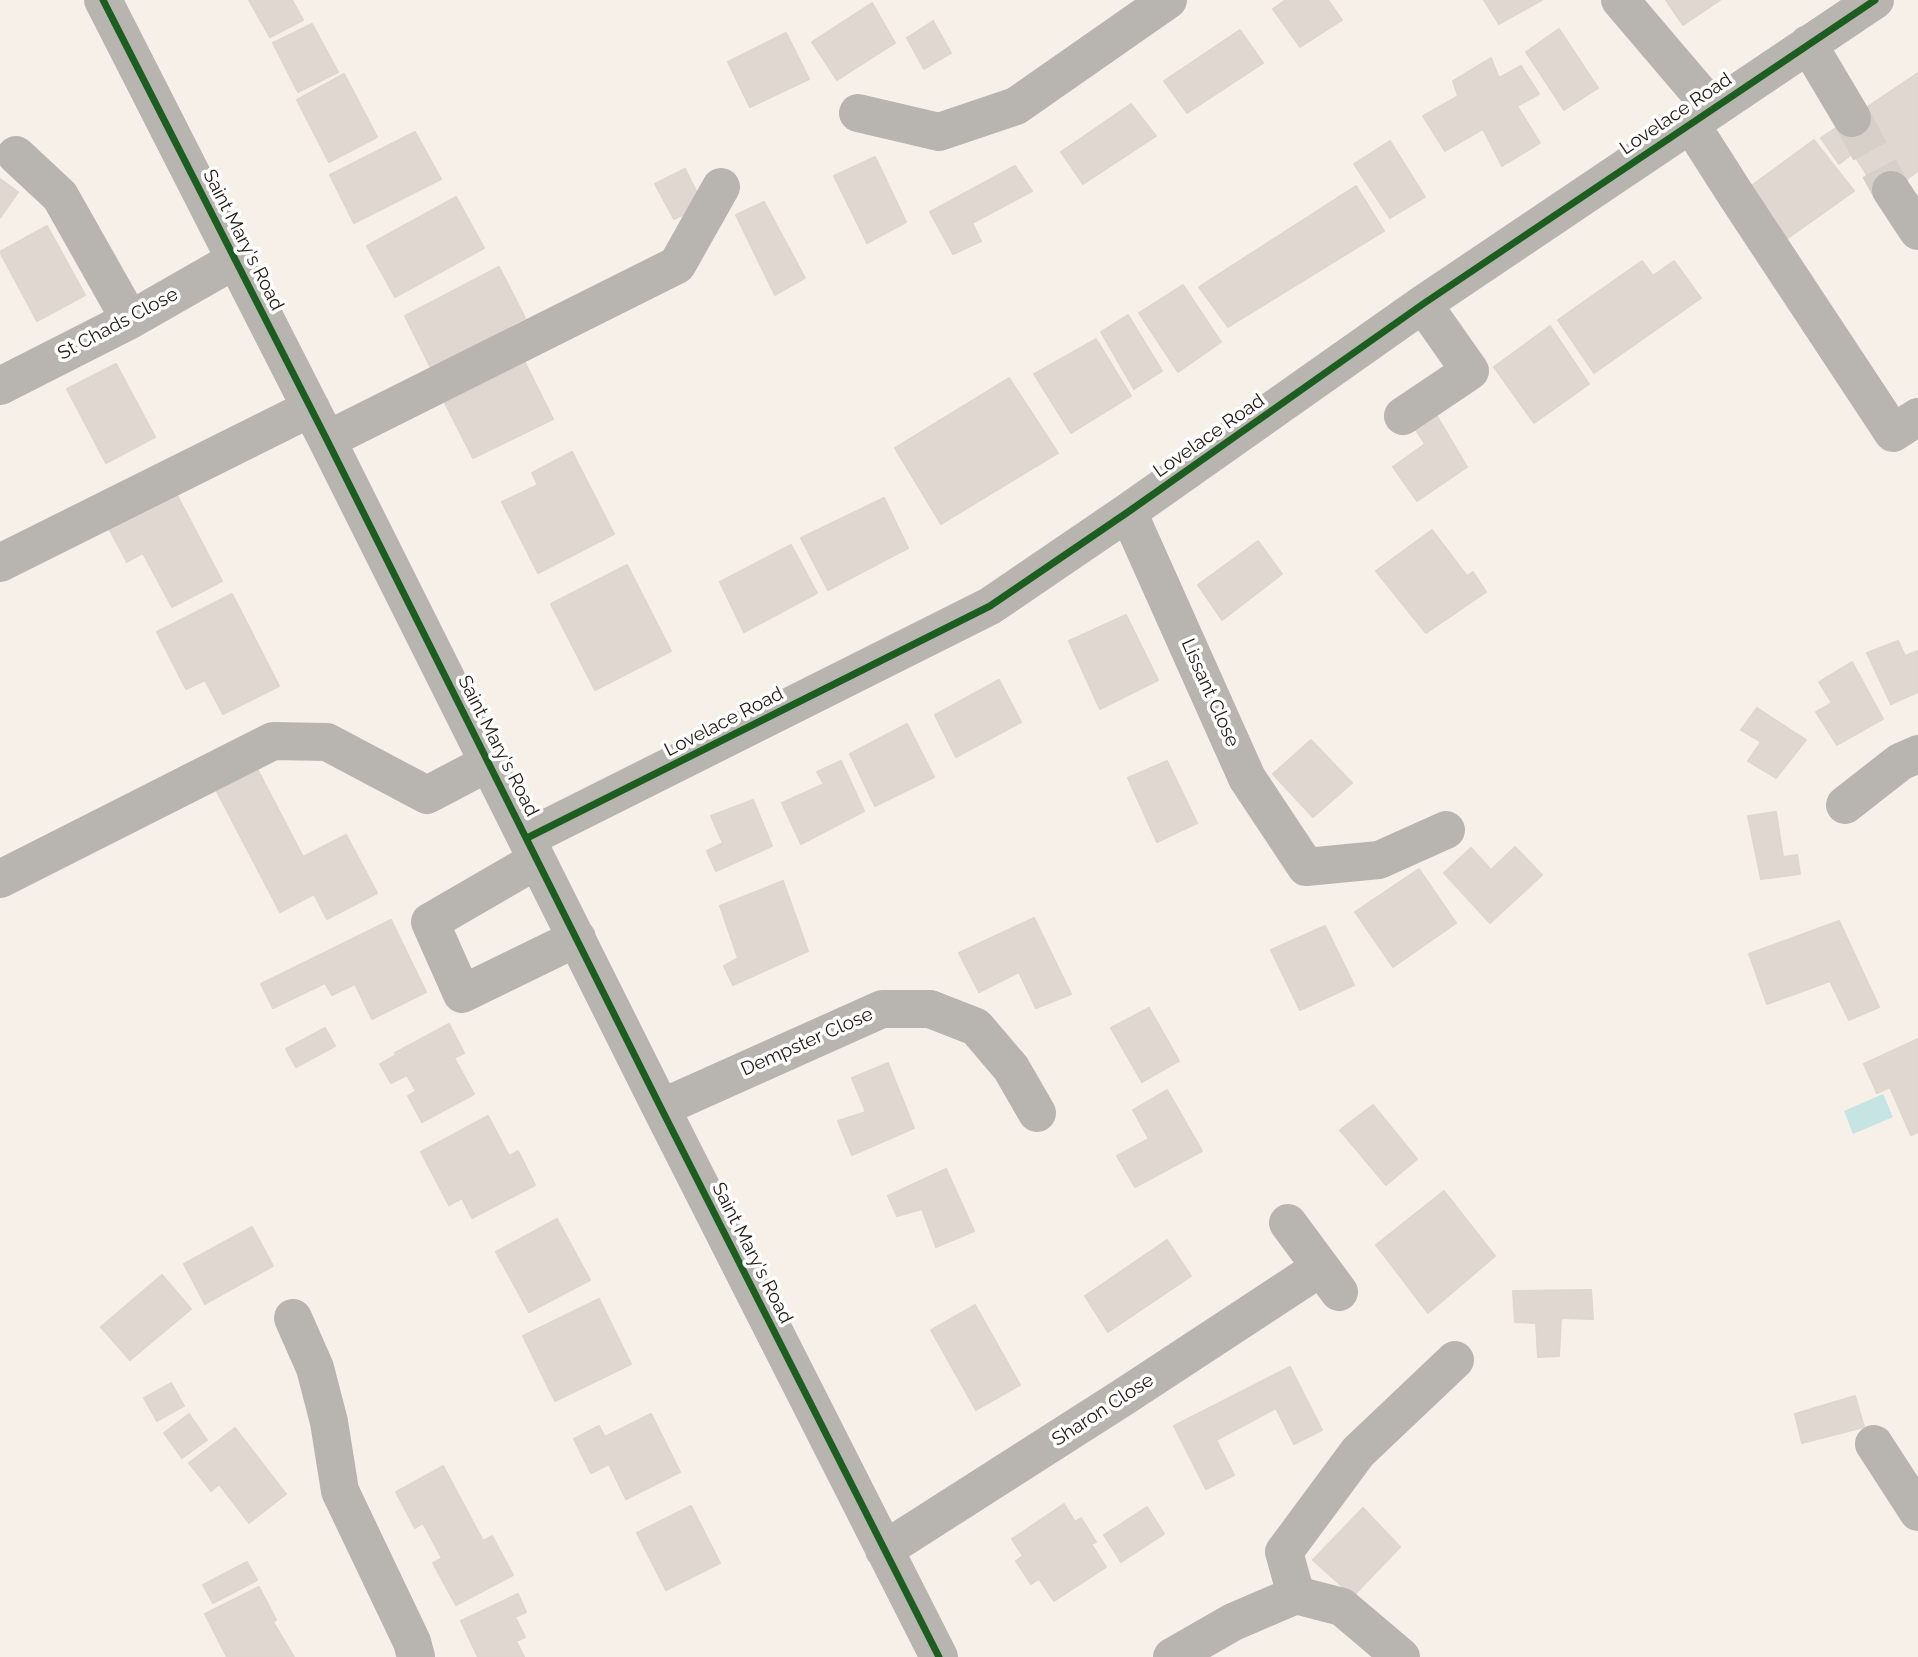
<!DOCTYPE html>
<style>
body{margin:0}
canvas{display:block;background:#f7f0e8}
</style>
<canvas width="1918" height="1657"></canvas>
<script>
const ctx = document.querySelector('canvas').getContext('2d');
ctx.lineJoin = 'round';
function fillPath(path, color) {
  ctx.fillStyle = color;
  ctx.fill(path, 'evenodd');
}
function strokePath(path, color, width, dash) {
  ctx.strokeStyle = color;
  ctx.lineWidth = width;
  ctx.lineCap = dash ? 'butt' : 'round';
  ctx.setLineDash(dash || []);
  ctx.stroke(path);
}
function drawText(font, color, halo, rows, align = 'center') {
  ctx.font = font + ' Raleway,sans-serif';
  ctx.lineWidth = 7;
  ctx.setLineDash([]);
  ctx.textBaseline = 'middle';
  ctx.strokeStyle = halo;
  ctx.fillStyle = color;
  for (const [text, x, y, turn = 0] of rows) {
    ctx.save();
    ctx.translate(x, y);
    ctx.rotate((+turn || 0) * Math.PI / 180);
    ctx.textAlign = isNaN(turn) ? turn : align;
    if (halo) ctx.strokeText(text, 0, 0);
    ctx.fillText(text, 0, 0);
    ctx.restore();
  }
}
fillPath(new Path2D(`
 M1883,1094L1893,1117L1853,1134L1844,1111Z`), '#c5e4e3');
const building = new Path2D(`
 M249,0H292L303,20L270,37Z
 M1286,0H1328L1342,20L1300,47L1273,9Z
 M1484,0H1542L1499,24Z
 M1666,0H1720L1683,25Z
 M872,3L895,43L837,80L812,42Z
 M933,21L951,53L924,69L907,38Z
 M312,24L338,72L298,92L273,43Z
 M1559,29L1598,88L1564,110L1526,52Z
 M1240,30L1263,63L1187,113L1164,81Z
 M786,33L809,79L750,107L728,62Z
 M1491,58L1499,78L1521,66L1539,94L1517,106L1540,143L1502,166L1483,129L1445,151L1423,116L1458,96L1453,81Z
 M1918,73V171L1881,197L1853,153L1839,164L1821,138Z
 M344,74L377,137L329,162L297,100Z
 M1131,104L1156,136L1083,184L1061,152Z
 M415,132L441,179L354,223L330,175Z
 M1814,140L1854,191L1778,245L1739,195Z
 M1390,141L1425,197L1390,218L1354,164Z
 M875,157L906,222L867,243L834,176Z
 M1015,166L1032,191L972,223L981,241L953,254L930,212Z
 M685,169L703,205L674,219L655,184Z
 M0,179L18,192L0,218Z
 M1356,186L1384,231L1228,327L1199,287Z
 M456,197L484,248L395,297L367,246Z
 M764,202L805,278L775,295L736,215Z
 M47,226L85,295L37,321L0,252Z
 M1642,261L1653,276L1674,261L1701,298L1594,373L1558,320Z
 M499,267L525,318L431,368L405,316Z
 M1183,285L1221,342L1178,372L1139,313Z
 M1128,315L1162,371L1134,389L1101,332Z
 M1550,326L1589,384L1534,423L1494,367Z
 M1096,339L1131,396L1071,433L1034,374Z
 M522,357L553,419L473,458L442,397Z
 M116,364L155,437L106,463L67,389Z
 M1009,378L1058,453L941,524L895,448Z
 M1435,413L1467,467L1417,501L1393,467L1425,444L1414,427Z
 M572,452L614,534L538,573L502,502L538,485L532,473Z
 M172,486L222,581L172,607L143,553L127,562L105,521Z
 M884,498L908,548L828,590L801,538Z
 M1432,530L1467,576L1473,572L1486,592L1426,633L1376,571Z
 M1258,541L1282,574L1222,620L1198,585Z
 M791,545L817,593L744,632L720,582Z
 M627,565L671,651L595,690L551,604Z
 M232,594L279,686L223,714L205,680L186,689L157,632Z
 M1126,615L1158,680L1100,709L1069,641Z
 M1898,641L1905,656L1918,651V692L1891,704L1867,653Z
 M1852,662L1883,719L1837,745L1816,712L1832,703L1819,682Z
 M999,680L1021,722L956,757L935,715Z
 M1757,708L1806,740L1776,778L1748,761L1761,742L1741,730Z
 M907,724L934,777L875,806L850,754Z
 M1311,740L1352,783L1313,817L1273,774Z
 M841,761L864,811L801,844L782,803L824,784L817,772Z
 M1167,761L1197,823L1157,842L1128,778Z
 M254,763L303,857L346,835L377,893L327,919L314,894L280,912L213,784Z
 M753,800L772,846L716,871L707,851L723,843L711,816Z
 M1776,812L1783,857L1797,855L1800,874L1761,879L1748,816Z
 M1515,847L1542,875L1490,923L1444,873L1471,848L1491,870Z
 M1419,869L1456,923L1393,967L1355,912Z
 M783,881L808,951L733,985L724,966L738,958L720,906Z
 M1034,918L1071,994L1036,1008L1019,972L979,992L959,953Z
 M391,920L426,992L372,1019L355,984L332,995L325,983L273,1008L261,984Z
 M1839,921L1879,1007L1849,1020L1830,981L1767,1004L1749,954Z
 M1325,926L1354,985L1300,1010L1271,950Z
 M1149,1008L1179,1061L1142,1082L1111,1028Z
 M449,1024L464,1053L454,1058L474,1094L422,1122L408,1096L416,1091L407,1075L391,1083L380,1064L396,1055L395,1053Z
 M325,1028L335,1046L296,1067L286,1049Z
 M1918,1039V1132L1911,1135L1890,1087L1877,1093L1864,1064Z
 M888,1063L914,1128L852,1155L838,1121L866,1112L852,1078Z
 M1167,1090L1202,1151L1135,1187L1117,1156L1149,1139L1133,1110Z
 M1373,1105L1417,1159L1386,1185L1340,1130Z
 M488,1116L509,1156L518,1151L535,1185L472,1218L462,1198L449,1205L421,1152Z
 M946,1169L974,1231L936,1247L922,1209L897,1216L888,1196Z
 M1444,1191L1495,1256L1428,1313L1376,1245Z
 M557,1219L590,1280L529,1312L496,1252Z
 M252,1227L273,1266L205,1304L184,1264Z
 M1167,1240L1191,1276L1108,1332L1085,1296Z
 M162,1275L191,1309L130,1360L101,1327Z
 M1591,1290L1593,1319L1561,1318L1559,1356L1538,1357L1536,1323L1515,1322L1513,1291Z
 M599,1299L631,1364L555,1401L523,1336Z
 M975,1305L1020,1385L976,1410L931,1330Z
 M1290,1367L1322,1430L1294,1444L1276,1408L1216,1440L1234,1475L1206,1489L1174,1426Z
 M171,1383L184,1406L157,1421L144,1398Z
 M1855,1396L1864,1427L1802,1443L1795,1414Z
 M189,1414L207,1440L182,1458L164,1433Z
 M651,1414L680,1472L626,1499L609,1464L591,1473L574,1439L599,1426L605,1437Z
 M235,1428L286,1494L249,1523L219,1484L211,1491L189,1463Z
 M443,1466L483,1541L492,1536L513,1575L456,1605L433,1563L442,1558L423,1523L415,1528L396,1492Z
 M1064,1504L1075,1522L1081,1518L1096,1542L1091,1544L1106,1567L1054,1601L1039,1579L1031,1584L1016,1561L1023,1556L1012,1539Z
 M691,1506L720,1563L666,1590L637,1533Z
 M1147,1507L1164,1534L1121,1562L1104,1535Z
 M1363,1508L1400,1547L1353,1596L1313,1560Z
 M247,1562L257,1580L213,1603L203,1585Z
 M259,1587L276,1620L273,1622L294,1657H227L205,1614Z
 M518,1594L526,1612L515,1617L525,1637L516,1641L524,1657H478L461,1621Z`);
fillPath(building, '#e0d8d0');
strokePath(building, '#ded6cf', 2);
strokePath(new Path2D(`
 M1852,118L1891,190`), '#d7d0c8', 38, [38, 19]);
strokePath(new Path2D(`
 M103,0L327,440L661,1108L939,1657
 M1620,0L1712,108
 M1808,44L1852,118
 M858,113L939,132L1016,106L1168,0
 M1690,123L1736,195L1893,433L1918,417
 M16,155L60,196L130,320
 M1891,190L1918,231
 M0,386L130,320L235,260
 M1403,416L1470,371L1423,304
 M327,440L677,265L721,187
 M1128,512L1247,778L1306,867L1379,860L1446,830
 M0,563L311,408
 M1845,805L1900,762L1918,754
 M527,838L990,606L1128,512L1423,304L1875,0
 M537,860L430,922L462,994L577,938
 M0,879L273,741L327,742L427,795L488,763
 M661,1108L882,1009H930L976,1027L1011,1068L1037,1113
 M1288,1223L1339,1292
 M293,1318L315,1368L329,1422L340,1491L412,1642L416,1657
 M1874,1444L1918,1512
 M884,1550L1125,1396L1320,1268
 M1296,1595L1284,1552L1358,1452L1455,1360
 M1172,1657L1233,1622L1296,1595L1342,1607L1401,1657`), '#b8b4af', 38);
strokePath(new Path2D(`
 M103,0L327,440L661,1108L939,1657
 M527,838L990,606L1128,512L1423,304L1875,0`), '#1b5e20', 7);
drawText('19px', '#211911', '#fff', [
 ["Lovelace Road",1676,114,-34],
 ["Saint Mary's Road",243,240,63],
 ["St Chads Close",118,324,-28],
 ["Lovelace Road",1209,436,-35],
 ["Lissant Close",1210,693,66],
 ["Lovelace Road",724,722,-27],
 ["Saint Mary's Road",498,746,63],
 ["Dempster Close",807,1042,-24],
 ["Saint Mary's Road",752,1253,63],
 ["Sharon Close",1103,1410,-33]
]);
</script>
